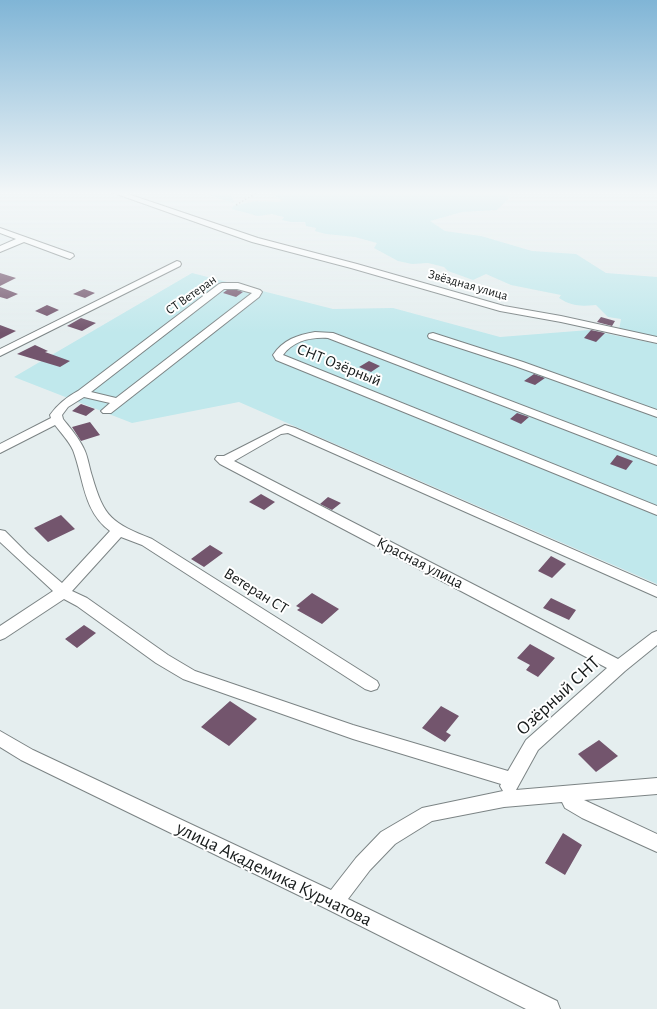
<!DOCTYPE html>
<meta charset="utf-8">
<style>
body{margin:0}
canvas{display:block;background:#e5eeef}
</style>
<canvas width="657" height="1009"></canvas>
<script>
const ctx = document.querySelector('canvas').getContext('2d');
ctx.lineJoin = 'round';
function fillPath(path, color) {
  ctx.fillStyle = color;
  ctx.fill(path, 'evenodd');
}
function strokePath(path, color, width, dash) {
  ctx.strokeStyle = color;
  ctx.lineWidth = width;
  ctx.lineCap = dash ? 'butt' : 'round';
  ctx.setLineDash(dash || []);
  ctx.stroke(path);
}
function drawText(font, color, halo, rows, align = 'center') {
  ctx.font = font + ' "Alegreya Sans",sans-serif';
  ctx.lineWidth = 4;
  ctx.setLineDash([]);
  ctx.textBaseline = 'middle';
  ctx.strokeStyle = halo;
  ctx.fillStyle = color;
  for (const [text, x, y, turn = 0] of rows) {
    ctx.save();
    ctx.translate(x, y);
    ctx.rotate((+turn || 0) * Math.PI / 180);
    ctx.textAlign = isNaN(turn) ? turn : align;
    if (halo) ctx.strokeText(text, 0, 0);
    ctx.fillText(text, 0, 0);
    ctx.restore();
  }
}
fillPath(new Path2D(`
 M199,192H230L234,203Z
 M271,192H508L509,198L497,210L462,212L430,221L445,231L481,236L532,251L576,254L606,273L657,277V339L619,330L621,319L608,317L596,305C582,306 572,307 559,298L561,295L511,285L486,274L473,280L448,271L444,267L428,263L412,264L398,261L374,248L377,243L355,237L326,234L315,231L316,228L306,226L305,222H292L282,220L284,217L272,214L258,216L232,209L233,206L255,201L280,202L283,200L276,197Z
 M192,273L333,309L393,308L500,337L589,330L657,344V584L239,402L132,423L14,377Z`), '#c0e8ec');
fillPath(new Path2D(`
 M0,273L16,278L0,286Z
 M0,287L18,294L7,299L0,297Z
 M84,289L95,293L85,298L73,294Z
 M227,290H237L243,292L236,297L223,293Z
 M47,305L59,310L47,316L35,311Z
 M601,317L615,321L612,326L597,322Z
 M81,318L96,323L82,331L67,326Z
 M0,325L16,331L0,339Z
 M591,330L605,333L596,342L584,338Z
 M35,345L48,351L45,352L70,361L60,367L17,354Z
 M369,361L380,366L371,372L359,367Z
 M534,374L545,378L535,385L524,381Z
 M81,404L95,409L86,416L72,411Z
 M517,413L529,417L521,424L510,419Z
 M90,422L100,435L81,441L72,427Z
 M617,455L633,461L626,470L610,464Z
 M261,494L275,502L264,510L249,502Z
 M328,497L341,503L332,510L320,504Z
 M61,515L75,529L48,542L34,528Z
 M210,545L223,553L204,567L191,559Z
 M551,556L566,564L552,578L538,571Z
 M312,593L339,609L322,624L297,610L300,608L296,606Z
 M551,598L576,610L569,620L543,608Z
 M84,625L96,633L77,648L65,639Z
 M530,644L555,658L538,677L526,670L530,665L517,658Z
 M230,701L257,719L229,746L201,727Z
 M441,706L459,716L446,732L451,735L445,742L422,728Z
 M599,740L618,756L596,772L578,754Z
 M563,833L582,845L565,875L545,863Z`), '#73556d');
const minor = new Path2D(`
 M111,192H122L258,238L357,264L504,306L561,316L657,337V343L561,322L500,311L351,268L252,242Z
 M0,228L73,254L74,256L70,259L67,258L24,242L0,252V246L16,239L0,233Z
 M177,261L180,262L181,264L180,266L0,356V349Z
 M222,283H238L260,290L262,292L259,297L111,413H103L101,411L110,403L84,397L68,407L62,415L63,419C70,428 79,438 84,449C88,457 89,467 92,476C104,518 112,523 152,539L377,681L379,685L377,689L371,691L365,689L142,545L121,537L72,591L87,598L168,655L195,671L353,725L508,771L526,740L607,668L220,464L215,459L217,456H224L281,427L285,425L295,428L657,586V597L288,433L281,434L234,461L618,659L652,633L657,631V645L625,671L538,750L516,790L657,778V794L584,800L657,834V852L582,818L565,808L562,802L504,807L432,821L395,844L370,870L348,899L557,1001L560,1009H526L327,909L21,760L0,747V731L33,750L331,890L356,858L381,832L422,808L503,791L500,786L501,784L353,739L183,679L156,663L77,606L64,599L5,638L0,640V626L53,591L0,542V530L5,531L28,554L62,583L110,531C83,511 84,479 73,450C69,441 61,433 55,425L0,453V444L51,418L50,415C58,404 67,397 78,391L219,284ZM224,289H237L252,293L116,398L91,392Z
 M315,332L333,333L657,457V465L328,338C311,337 293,341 283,355L657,506V515L276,360L273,355C283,340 297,335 315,332Z
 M433,333L523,362L657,410V417L515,366L429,338L428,336L429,334Z`);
strokePath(minor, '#7c8485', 2);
strokePath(new Path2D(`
 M236,205L258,192`), '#909797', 1.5, [1.5, 2]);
fillPath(minor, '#fff');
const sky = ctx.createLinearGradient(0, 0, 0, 333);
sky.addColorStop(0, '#80b5d6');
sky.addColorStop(0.58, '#f3f7f8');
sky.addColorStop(1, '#f3f7f800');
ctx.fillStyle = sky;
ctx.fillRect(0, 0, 657, 333);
drawText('13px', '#161a1a', '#fff', [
 ["Звёздная улица",468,285,16],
 ["СТ Ветеран",191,295,-35]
]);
drawText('16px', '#161a1a', '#fff', [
 ["СНТ Озёрный",339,365,22],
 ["Красная улица",420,563,27],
 ["Ветеран СТ",256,591,32]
]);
drawText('19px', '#161a1a', '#fff', [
 ["Озёрный СНТ",558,696,-43],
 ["улица Академика Курчатова",274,874,26]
]);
</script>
